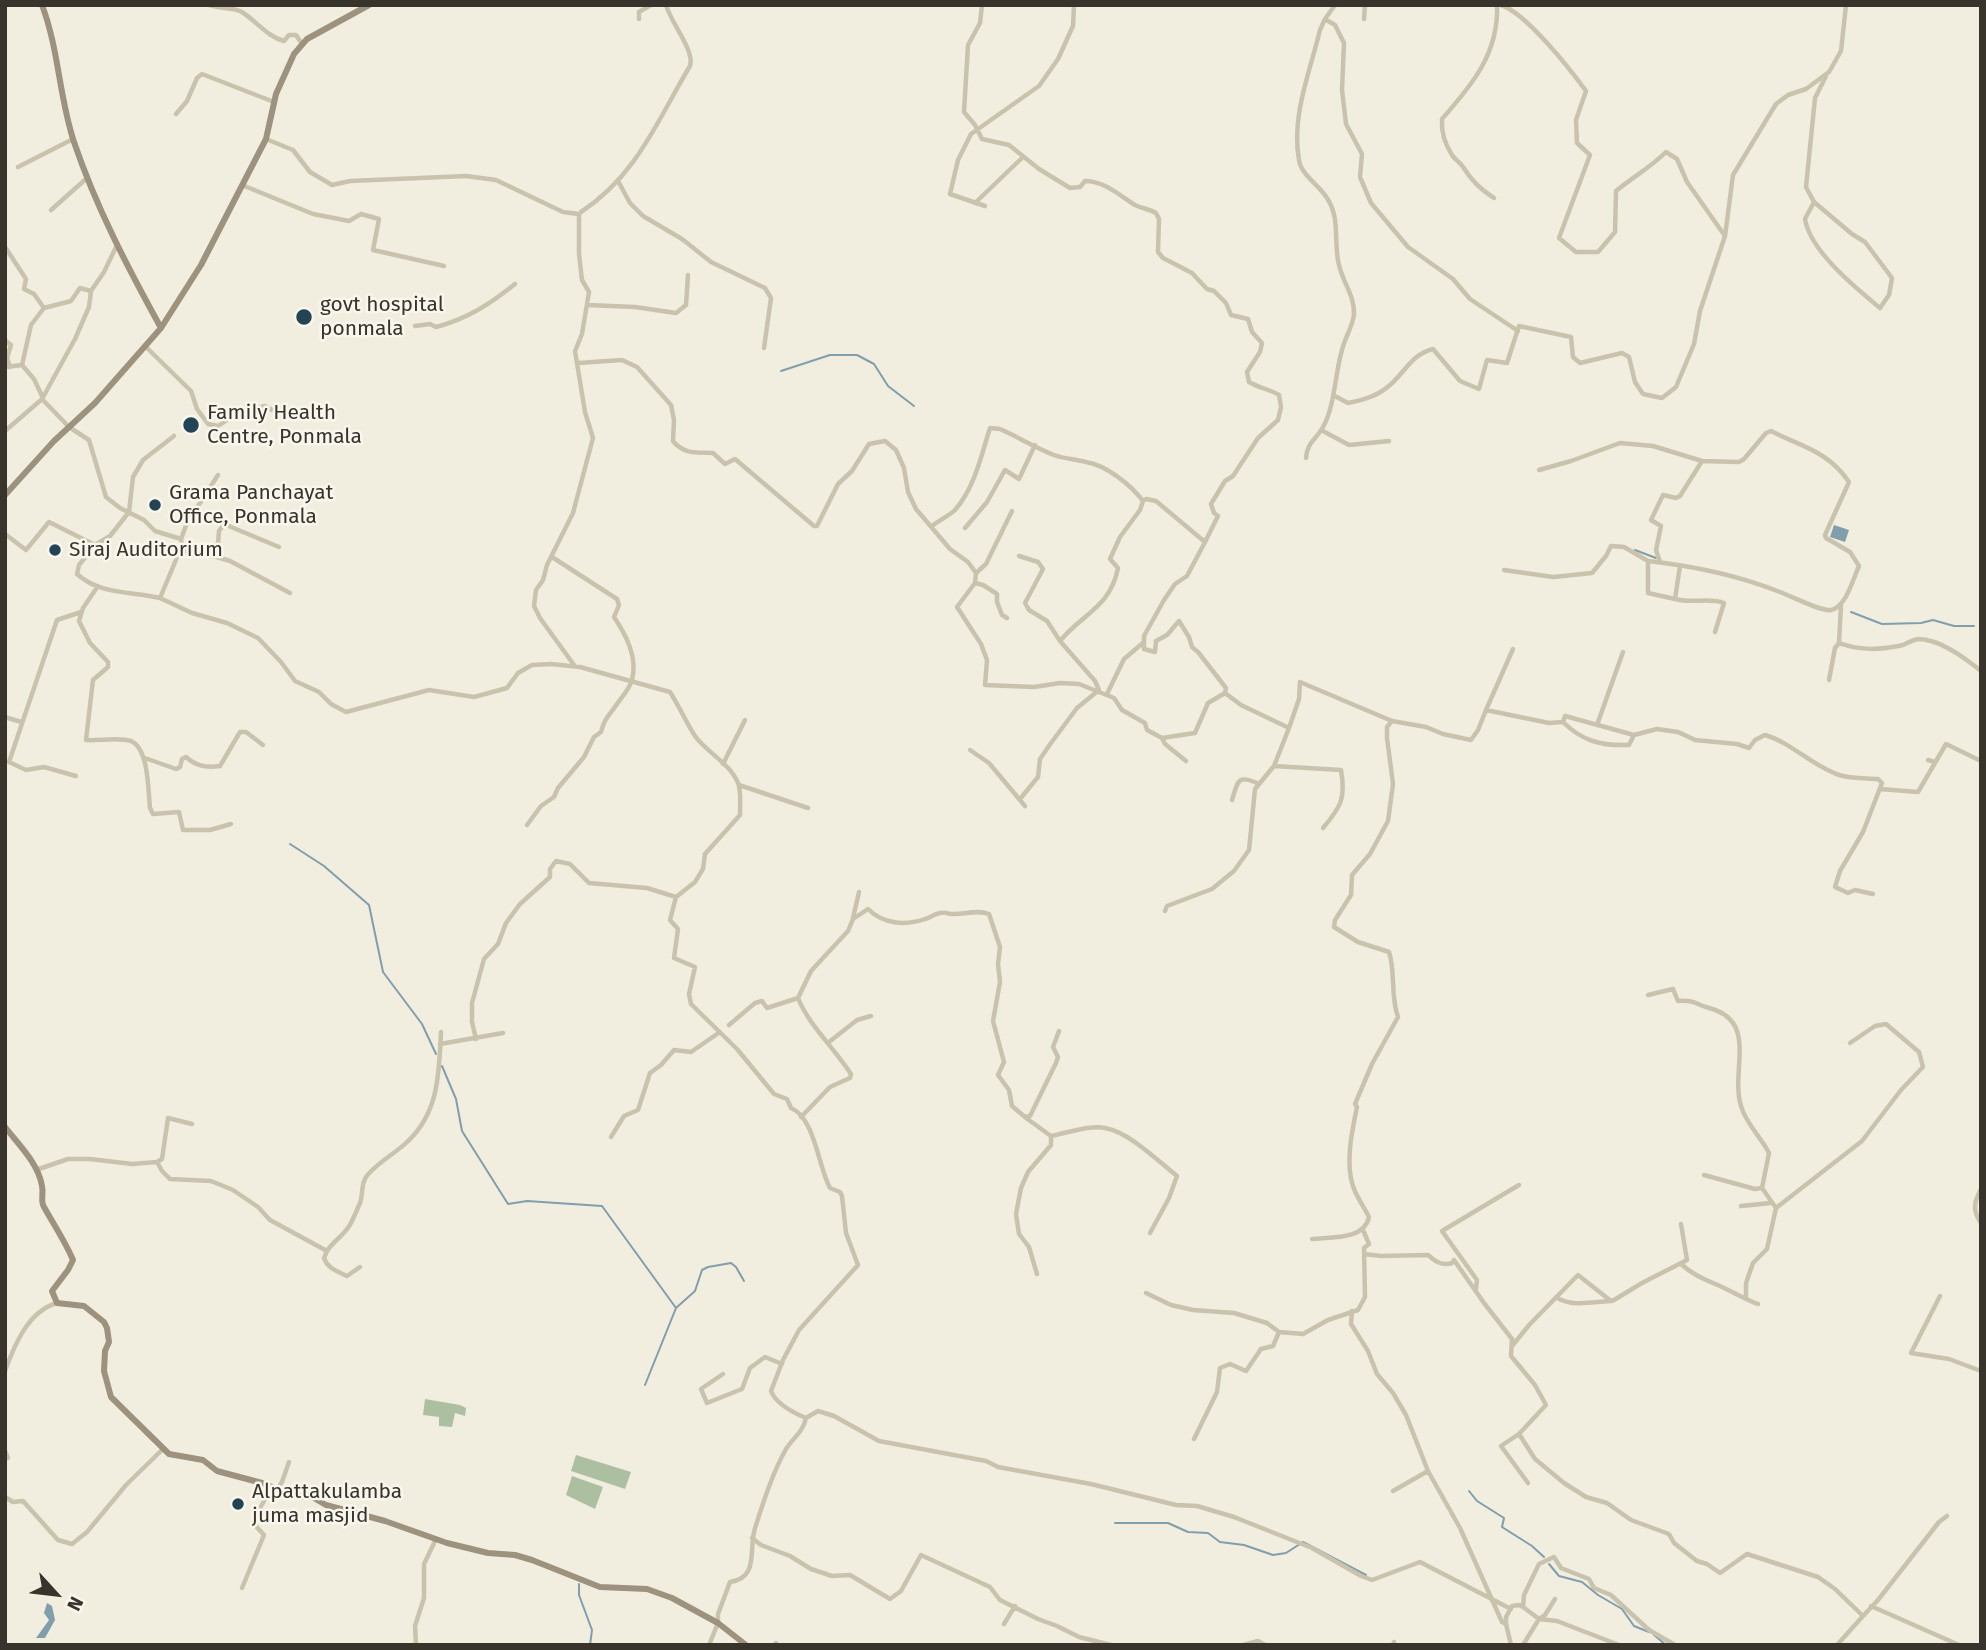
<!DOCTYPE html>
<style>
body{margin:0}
#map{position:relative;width:1986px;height:1650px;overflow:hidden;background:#f1eee0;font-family:"Fira Sans",sans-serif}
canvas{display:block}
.frame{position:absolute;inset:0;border:7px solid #38332b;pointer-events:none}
.north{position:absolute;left:21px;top:1559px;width:70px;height:70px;-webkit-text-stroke:5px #f9f7ed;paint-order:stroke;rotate:117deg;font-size:19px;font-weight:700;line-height:28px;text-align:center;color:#38332b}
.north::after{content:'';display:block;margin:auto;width:24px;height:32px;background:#38332b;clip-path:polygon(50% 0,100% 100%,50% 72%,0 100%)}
</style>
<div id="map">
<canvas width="1986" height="1650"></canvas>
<div class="frame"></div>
<div class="north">N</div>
</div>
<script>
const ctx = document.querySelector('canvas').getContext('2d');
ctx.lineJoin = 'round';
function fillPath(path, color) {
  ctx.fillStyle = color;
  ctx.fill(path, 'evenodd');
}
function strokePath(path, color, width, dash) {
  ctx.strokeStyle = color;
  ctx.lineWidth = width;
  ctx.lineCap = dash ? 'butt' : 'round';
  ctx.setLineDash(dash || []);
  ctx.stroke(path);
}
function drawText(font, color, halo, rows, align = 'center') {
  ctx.font = font + ' "Fira Sans",sans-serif';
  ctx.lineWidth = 5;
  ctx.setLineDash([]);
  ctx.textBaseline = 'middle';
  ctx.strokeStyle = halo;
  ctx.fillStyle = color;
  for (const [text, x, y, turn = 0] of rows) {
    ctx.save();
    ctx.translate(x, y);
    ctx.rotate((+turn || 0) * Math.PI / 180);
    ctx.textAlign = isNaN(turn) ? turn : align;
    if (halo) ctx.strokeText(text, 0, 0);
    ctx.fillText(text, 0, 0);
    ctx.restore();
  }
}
fillPath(new Path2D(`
 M425,1399L460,1405L466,1408L465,1416L455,1413L452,1427L439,1426V1417L423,1415Z
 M576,1455L631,1472L625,1489L571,1471Z
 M572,1476L603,1487L595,1509L566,1495Z`), '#adbfa1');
fillPath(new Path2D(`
 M1834,525L1849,530L1845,542L1830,537Z
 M47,1603L52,1606L55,1620L45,1638H36L49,1620L44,1613Z`), '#819eac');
strokePath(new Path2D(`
 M781,371L830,355H857L874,364L888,386L914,406
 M1635,550L1656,558
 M1851,612L1882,624L1921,623L1933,620L1954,626H1974
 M290,844L324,866L369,905L383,972L422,1024L436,1054
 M442,1066L456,1099L462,1131L508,1204L527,1201L602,1206L676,1308
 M645,1385L676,1308L695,1291L702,1270L708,1267L731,1263L736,1267L744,1281
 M1469,1491L1477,1501L1504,1518L1502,1527L1532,1546L1544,1557
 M1115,1523H1168L1188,1532L1208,1533L1220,1542L1244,1545L1273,1555L1286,1553L1303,1542L1366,1575
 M1549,1564L1559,1576L1582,1582L1598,1595L1622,1609L1634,1626L1649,1632
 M579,1584V1595L592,1630L590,1645
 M1654,1635L1666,1645`), '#819eac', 2);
strokePath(new Path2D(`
 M209,5C219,9 233,7 242,12C256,21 268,37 284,41L289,35H296L302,44
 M1501,5C1526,13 1570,69 1586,91L1576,120L1577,143L1590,155L1559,238L1576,252H1598L1615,232L1616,191C1633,177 1651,167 1666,152L1677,159L1687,182L1725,236
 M639,19V12L651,5
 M1325,19L1335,5
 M1364,19L1365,5
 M176,114L187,101L197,78L202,74L274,102
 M266,139L293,150L310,172L332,185L350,181L466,176L496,180L563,212L579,214V254L582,280L589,292L582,334L575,351L585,412L593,438L573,513L547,565L543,580L536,590L534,606L540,618L574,665
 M18,167L73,139
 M618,181L630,203L643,216L682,239L711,262L765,288L771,298L764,348
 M242,185L313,214L349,221L361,214L379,219L373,250L444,266
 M1494,198C1480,189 1472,181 1463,167C1460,162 1455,160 1452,155C1445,144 1441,132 1442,119C1472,85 1499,53 1497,5
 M1814,202L1805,219C1810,251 1856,288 1880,308L1889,295L1892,278L1865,242L1852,234L1814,202L1806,187L1815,98L1826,76
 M975,203L1023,157
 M985,206L950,194L958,160L971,134L1039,86L1058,59L1073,26L1074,5
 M51,210L87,178
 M581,212C637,175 657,121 690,66C695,51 671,23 666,5
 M117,245L104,272L91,291L89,307L75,339L42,399L69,427L89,440L106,497L120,508L144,520L155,531L181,539
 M5,247L26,279L24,289L34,294L44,308L31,325L22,365
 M587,305L635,307L676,313L686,305L688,275
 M44,308L71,301L80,288L91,291
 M415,326L430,324L436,327C467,319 490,304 515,284
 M5,340L11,345L7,358L10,367
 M145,346L191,391L197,409L208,424L218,426L236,414L265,406L272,410
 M578,363L622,360L637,367L671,405L674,420L673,441C684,455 698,452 713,453L725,464L735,459L814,526H817L838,484L852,471L869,444L885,441L896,450L904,468L908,492L916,509L950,549L968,562L976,573L975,583L957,607L981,644L987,660L985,685L1034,687L1060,683L1079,684L1114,698L1122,710L1145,723L1147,730L1162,738L1195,733L1208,703L1225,693L1226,688L1198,652L1192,647L1189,637L1179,621L1167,635L1156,641L1155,652L1144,649V636L1164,600L1175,584L1187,576L1205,542
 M22,365L34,379L42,396
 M5,367L22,365
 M1333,395L1348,403C1363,400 1378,396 1390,385C1405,372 1412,354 1433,349L1460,381L1479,389L1487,360L1507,363L1519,326L1571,337L1573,357L1580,363L1622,353L1629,357L1635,382L1643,394L1662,398L1676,387L1694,344L1700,311L1725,236L1733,175L1776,104L1788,95L1806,89L1829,72L1841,51L1846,5
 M1321,430L1349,445L1389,441
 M5,431L41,400
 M1306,458C1307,442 1316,440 1323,427C1335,406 1335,373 1342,350C1345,337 1352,328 1354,315C1355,296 1343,283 1339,265C1333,242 1341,219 1327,198C1319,185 1301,175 1299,160C1291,116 1310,72 1320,30L1325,19L1335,25L1344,43L1342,90L1346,124L1362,154L1360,177L1371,203L1408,247L1453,279L1470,299L1518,331
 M1539,470L1571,461L1620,443L1653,446L1702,461L1739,462L1744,459L1766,433L1771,431C1802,447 1828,451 1849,482L1825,535L1826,538L1850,552L1859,566C1853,579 1846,607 1831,610C1822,612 1791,596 1780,592C1737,575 1694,566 1648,561
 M218,475L187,523L181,539L182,546L188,553L217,557L230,561L290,593
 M932,526C939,520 949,516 955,510C975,487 981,456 990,428L1000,429C1018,437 1036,448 1054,455C1065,459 1075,459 1086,462C1106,465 1131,485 1143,501L1146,499L1156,501L1205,542L1218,516L1214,513L1211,504L1225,481L1233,476L1258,438L1278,420L1281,407L1279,395C1269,389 1259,388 1249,382L1247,372L1260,352L1262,343L1252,332L1248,319L1231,315L1226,303L1214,291L1207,289L1192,273L1163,258L1158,252L1159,219L1156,213C1149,209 1141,208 1135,205C1119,195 1104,181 1085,181L1080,187L1070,188L1039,169L1009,145L982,139L975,125L964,112L968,45L980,23L982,5
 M965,528L987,502L1005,470L1019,479L1035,445
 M5,534L26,550L49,522L95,545L110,536L129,512L133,477L143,460L174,436
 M95,545L79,565L77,574C100,595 131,591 160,598
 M178,555L160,598L192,613L227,623L258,638L281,662L295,681L319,692L331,704L346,712L429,690L474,697L507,688L518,673L532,665L551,664L580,667L670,692C679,706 686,722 695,736C707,753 733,765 739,786C741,795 740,806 740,815L705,854L703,869L695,882L676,897L670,920L678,929L674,958L695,967L689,994L691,1004L737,1049L774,1094L787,1099L791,1108C815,1118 818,1166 830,1188L840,1192L842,1196L846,1233L858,1265L799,1330L783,1360L771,1391C776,1404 794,1413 806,1418
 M1019,556L1038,562L1043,569L1025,603L1029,610L1047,621L1060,641L1095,681L1099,690L1077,708L1051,743L1040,759L1038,777L1020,799
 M217,557L219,531L224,524L279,547
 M1660,562L1656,550L1661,526L1651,520L1663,495L1676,498L1680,496L1702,461
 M1680,566L1675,599C1693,604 1709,597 1724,603L1715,632
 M1504,570L1553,577L1592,573L1606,556L1611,546L1624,547L1648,561V593L1675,599
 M976,573L986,564L1012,511
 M975,583L983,585L997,594V602L1002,615L1007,618
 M98,586L83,608L79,621L90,643L108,662V667L93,680L86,740C99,741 118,737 131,741C149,749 148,790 150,808L153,814L179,812L183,830H210L231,824
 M1060,641C1083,613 1110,608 1118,568L1110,559L1120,537L1140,510L1143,501
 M1839,643L1841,605
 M1829,680L1835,648L1839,643C1861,651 1880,650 1903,645C1908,643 1912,640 1918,639C1940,639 1965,658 1981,671
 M1225,693L1241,705L1289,728L1299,699L1300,682L1392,721L1426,727L1443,734L1471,740L1478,730L1486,710L1549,723L1563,722C1582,741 1601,746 1629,745L1634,735L1657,729L1678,732L1695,740L1737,744L1749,748L1755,740L1765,735C1792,743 1812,766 1839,775C1851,779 1866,778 1878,779L1882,783L1863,832L1840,871L1835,887L1848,893L1855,890L1873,894
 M1107,694L1124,659L1144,642
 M1486,710L1513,649
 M5,717L21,722
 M1563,722L1565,716L1634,735
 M1597,725L1623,652
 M1162,738L1165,744L1186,761
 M970,750L989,763L1025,806
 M145,758L176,769L180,767L182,759L186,757C196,766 206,768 220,766L240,732H246L263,745
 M1928,760L1935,762
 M723,764L745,720
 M1274,766L1341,770C1346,798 1341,807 1323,828
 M76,776L44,767L26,770L9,762L57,620L81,612
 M739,785L808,808
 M1880,789L1918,792L1946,744L1981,761
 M1232,800C1238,780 1238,774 1259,784
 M527,825L541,806L554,797L558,788L584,757L594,737L601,732C605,717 609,716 617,704C622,697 630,688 632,680C638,657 626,635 614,617L619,605L617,599L552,557
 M1165,911L1167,906L1212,889L1234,871L1249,850L1255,789L1274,766L1289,728
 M853,918L859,892
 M1648,995L1673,989L1678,1001C1697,1000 1694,1004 1709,1008C1759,1021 1730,1070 1741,1106C1746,1124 1761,1137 1769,1153L1762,1188L1776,1208L1767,1249L1753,1263L1746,1283V1299
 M729,1025L755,1003L762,1001L767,1008L798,998
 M476,1039L472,1022V1003L484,959L498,944L506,923L520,904L550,877V869L556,861L570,864L589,883L647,888L676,897
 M829,1042L857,1020L871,1016
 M440,1044L503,1033
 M801,1117L830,1087L850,1078L851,1074C835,1049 808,1024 798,998L811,971L848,931L853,919L868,909C883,924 905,926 925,919C930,918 934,914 940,913C949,912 942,913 951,914C965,915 976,909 989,914L1000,947L998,964L1000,982L993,1021L1004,1062L998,1075L1009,1090L1012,1106L1025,1117L1030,1116L1056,1063L1058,1057L1053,1047L1059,1031
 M1026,1118L1051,1136V1145L1028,1172L1021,1188L1016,1214L1019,1234L1029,1247L1037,1274
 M1051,1136C1067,1133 1089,1125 1105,1128C1129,1132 1158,1161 1177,1176L1169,1198L1150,1233
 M611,1137L624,1116L638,1110L650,1073L661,1065L674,1050L691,1052L720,1032
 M157,1162L162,1159L168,1118L192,1124
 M36,1170L68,1159H90L132,1164L157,1162L162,1171L170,1179L211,1181L233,1190L258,1207L270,1220L327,1251C334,1240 345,1235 351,1223C354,1217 357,1210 360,1203C363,1195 361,1184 366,1177C375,1164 396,1153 407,1142C439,1113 439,1073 441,1032
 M1704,1175L1755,1189L1762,1188
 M1981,1189C1974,1202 1972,1210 1981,1223
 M1741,1206L1771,1203
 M1776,1208L1862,1141L1901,1090L1923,1067L1919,1052L1886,1024L1875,1026L1850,1043
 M1312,1239C1332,1237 1364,1240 1369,1217C1364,1207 1356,1196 1353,1186C1345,1163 1352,1131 1357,1107L1355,1104L1372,1064L1398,1017C1390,995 1396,974 1389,952L1358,942L1334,927L1335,920L1351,895L1352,875L1370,854L1388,821L1393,784L1387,738V727L1392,721
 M327,1251L324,1258C328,1269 337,1271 347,1276L360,1267
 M1364,1254L1381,1256L1428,1255C1436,1262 1442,1266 1452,1263L1454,1260L1484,1303L1512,1339L1511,1356L1535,1385L1546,1405L1519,1434L1535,1459L1564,1483L1586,1497L1607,1503L1631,1520L1669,1534L1674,1543L1697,1561L1707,1564L1720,1573L1747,1554L1818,1577L1835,1589L1863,1616L1878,1600L1939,1522L1947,1516
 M1681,1264C1695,1277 1710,1281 1726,1289C1737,1294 1747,1300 1758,1304
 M1476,1289L1477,1280L1442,1231L1519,1185
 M1146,1293L1171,1305L1193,1310L1234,1313L1267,1323L1279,1332L1303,1334L1328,1320L1358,1310L1365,1297L1364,1248L1369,1244L1363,1230
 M1940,1296L1911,1353L1949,1359L1981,1371
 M1557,1298C1574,1307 1591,1302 1610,1301
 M1352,1311L1351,1324L1368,1351L1377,1374L1393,1393L1406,1415L1428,1471L1460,1528L1502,1622L1506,1624L1511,1645
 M1512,1346L1530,1324L1578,1275L1611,1301L1614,1300L1642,1283L1687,1260L1681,1224
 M5,1371C14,1346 28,1311 57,1303
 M723,1374L701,1389L707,1403L742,1389L750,1368L765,1357L782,1364
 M806,1418L818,1411L834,1416L879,1441L986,1461L998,1467L1091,1484L1176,1505L1197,1506L1234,1517L1312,1548L1361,1576L1372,1580L1420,1562L1511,1609
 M1519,1434L1501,1446L1528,1483
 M1194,1439L1217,1392L1220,1368L1230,1364L1246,1371L1261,1349L1273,1346L1279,1332
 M5,1451L8,1458
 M277,1489L282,1482L289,1462
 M1393,1491L1428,1471
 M5,1497L13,1502L23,1501L58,1540L72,1544L87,1532L126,1485L163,1449
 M752,1538L761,1545L790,1556L811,1569L832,1576L850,1575L890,1599L901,1591L921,1555L990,1587L1000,1600L1038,1619L1057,1626L1079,1637L1111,1645
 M242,1588L264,1535L255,1525L260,1508L272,1487
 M1555,1599L1545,1615L1539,1619L1557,1621L1619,1645
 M1871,1606L1959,1645
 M718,1623V1614L730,1582C761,1577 747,1548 756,1525C764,1500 773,1472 786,1449C793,1438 803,1432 806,1418
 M1004,1624L1015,1606
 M1506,1624V1617L1512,1606L1519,1605L1523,1607
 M416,1645L415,1626L424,1598V1564L436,1539
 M709,1645L718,1623
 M775,1645L776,1643
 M1243,1645L1258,1641L1265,1645
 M1393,1645L1394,1642
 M1523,1645L1539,1619L1523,1607L1524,1595L1539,1564L1554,1557L1561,1568L1589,1579L1594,1588L1611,1595L1649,1630L1675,1645
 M1837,1645L1863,1616`), '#c9c2ad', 4.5);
strokePath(new Path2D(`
 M42,5C59,50 59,97 74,142C96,207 128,268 161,328
 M5,495L54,441L95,403L161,328L201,265L266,139L276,94L294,54L307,39L369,5
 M5,1127C19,1145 38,1163 42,1186C44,1194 40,1201 44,1207C54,1225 65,1241 73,1260L68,1270L52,1291L57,1303L84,1306L104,1322L107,1328L109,1342L105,1351L104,1371L111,1397L169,1454L203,1460L217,1471L262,1483L277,1489L284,1495L312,1497L326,1505L385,1521L447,1543L488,1553L515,1555L532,1560L600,1587L647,1589L672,1598L718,1623L746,1645`), '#9c927e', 6);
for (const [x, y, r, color] of [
 [304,317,9,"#244456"],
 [191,425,9,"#244456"],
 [155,505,7,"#244456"],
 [55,550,7,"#244456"],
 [238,1504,7,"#244456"]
]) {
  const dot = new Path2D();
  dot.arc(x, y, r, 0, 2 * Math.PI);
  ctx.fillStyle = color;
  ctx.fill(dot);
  strokePath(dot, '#f9f7ed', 2.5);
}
drawText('21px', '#38332b', '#f9f7ed', [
 ["govt hospital",320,305],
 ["ponmala",320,329],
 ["Family Health",207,413],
 ["Centre, Ponmala",207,437],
 ["Grama Panchayat",169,493],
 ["Office, Ponmala",169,517],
 ["Siraj Auditorium",69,550],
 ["Alpattakulamba",252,1492],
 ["juma masjid",252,1516]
], 'left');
</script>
